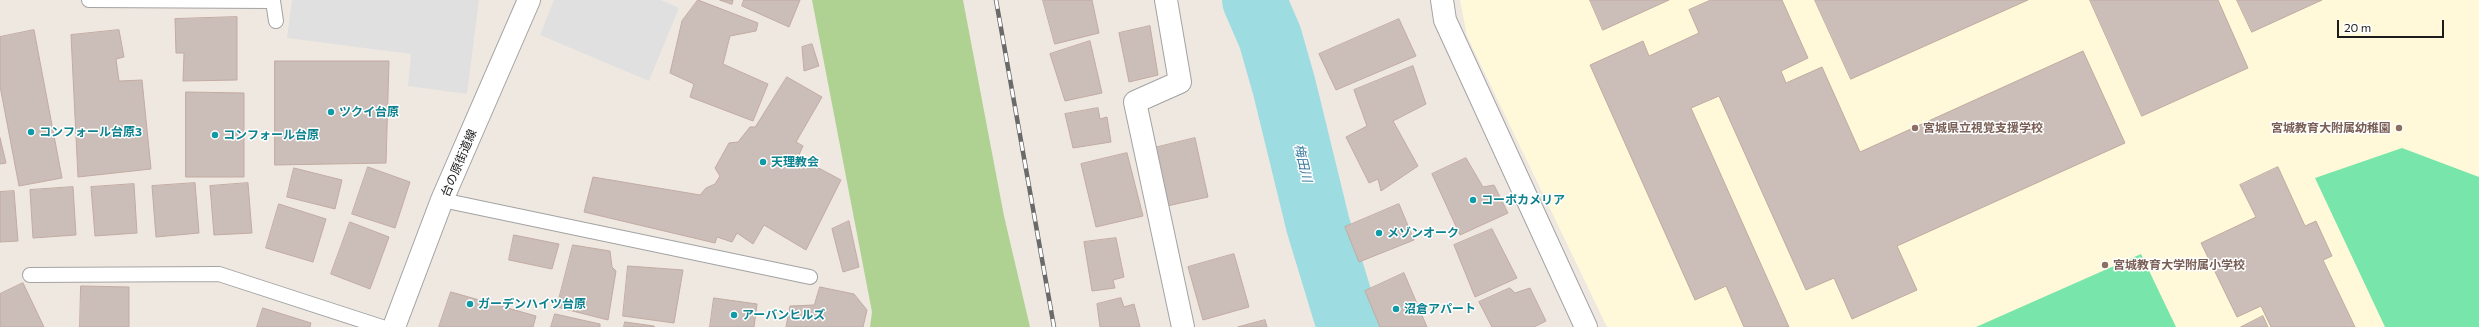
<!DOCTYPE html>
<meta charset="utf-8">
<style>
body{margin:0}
#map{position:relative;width:2479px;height:327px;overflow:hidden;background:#efe8e1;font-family:Commissioner,sans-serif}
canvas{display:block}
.scale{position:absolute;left:2337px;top:20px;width:107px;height:18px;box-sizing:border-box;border:2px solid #1c1c1c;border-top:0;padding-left:5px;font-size:12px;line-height:14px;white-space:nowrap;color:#1c1c1c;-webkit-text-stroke:3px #fff;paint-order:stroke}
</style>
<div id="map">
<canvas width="2479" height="327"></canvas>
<div class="scale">20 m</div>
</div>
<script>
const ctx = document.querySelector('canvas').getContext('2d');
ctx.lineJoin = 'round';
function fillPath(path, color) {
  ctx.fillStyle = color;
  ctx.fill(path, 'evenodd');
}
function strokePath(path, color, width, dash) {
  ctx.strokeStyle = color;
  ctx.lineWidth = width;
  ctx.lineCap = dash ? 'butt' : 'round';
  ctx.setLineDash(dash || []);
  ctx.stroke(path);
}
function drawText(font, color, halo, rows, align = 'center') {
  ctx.font = font + ' Commissioner,"Noto Sans JP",sans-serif';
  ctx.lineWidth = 3;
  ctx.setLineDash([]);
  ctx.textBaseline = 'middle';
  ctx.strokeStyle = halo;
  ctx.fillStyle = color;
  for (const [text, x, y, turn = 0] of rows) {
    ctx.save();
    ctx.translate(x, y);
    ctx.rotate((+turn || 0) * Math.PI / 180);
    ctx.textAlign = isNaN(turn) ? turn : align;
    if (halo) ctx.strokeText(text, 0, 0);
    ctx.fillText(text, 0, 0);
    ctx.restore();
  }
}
fillPath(new Path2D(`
 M1460,0H2479V327H1607L1467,36Z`), '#fff9da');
fillPath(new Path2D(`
 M812,0H963L1004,216L1030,327H870L872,312Z`), '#afd292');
fillPath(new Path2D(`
 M2402,148L2479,177V327H2385L2315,178Z
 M2141,254L2176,327H1976Z`), '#78e5aa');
fillPath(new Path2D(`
 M292,0H479L467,94L408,86L411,54L287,38Z
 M554,0H661L679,8L649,81L540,35Z`), '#e0e0e0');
strokePath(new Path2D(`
 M1254,0L1270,37L1284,86L1318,225L1349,327`), '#9ddce1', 64);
const building = new Path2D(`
 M698,0L758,23L756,31L730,36L723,64L768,84L753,121L690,97L694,84L670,73L682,21Z
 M720,0H733L732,4Z
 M744,0H800L789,27L742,6Z
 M1043,0H1092L1099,33L1055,44Z
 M1590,0H1669L1603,30Z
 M1711,0H1782L1808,58L1781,71L1786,83L1822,67L1860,152L2083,51L2125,143L1897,246L1917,290L1852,319L1834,278L1806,290L1719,96L1691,108L1789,327H1744L1726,286L1695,300L1590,65L1643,41L1649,56L1699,33L1689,10Z
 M1815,0H2028L1851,79Z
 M2090,0H2218L2248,68L2142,116Z
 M2237,0H2322L2252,32Z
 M237,17V80L183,81L184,53H176L175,19Z
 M1399,19L1416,56L1336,90L1319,54Z
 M1150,26L1158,75L1129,82L1119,33Z
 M34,30L62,178L19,186L0,86V37Z
 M119,30L124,57L116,59L119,81L142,80L151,169L78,177L71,35Z
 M1090,41L1102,93L1065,101L1050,54Z
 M812,44L819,66L804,71L802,47Z
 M275,61H389L386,163L275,165Z
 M1413,66L1426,104L1393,121L1418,166L1381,191L1378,179L1369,183L1346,137L1367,126L1354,90Z
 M787,77L822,97L796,142L803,146L798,157L841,180L806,250L764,225L753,244L737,233L732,242L717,237L715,243L584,212L593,177L700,195L706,188L715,184L720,176L715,168L729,143L738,142L750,127H755Z
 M186,92L244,93V177H186Z
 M1098,108L1100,119L1107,117L1111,142L1073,148L1065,114Z
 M0,138L6,163L0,164Z
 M1195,138L1208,197L1167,206L1154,148Z
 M1127,153L1143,216L1096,227L1081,164Z
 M1466,158L1483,187L1494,185L1508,213L1460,235L1432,174Z
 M368,167L410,182L395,228L352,214Z
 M2278,167L2305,226L2316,221L2332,256L2323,260L2355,327H2271L2261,306L2237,317L2201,243L2256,217L2240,185Z
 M294,168L342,180L335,209L287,197Z
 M195,183L199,233L156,237L152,186Z
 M248,183L252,233L214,235L210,186Z
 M134,184L137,233L95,236L91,187Z
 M73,187L76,235L33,238L30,190Z
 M14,191L18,241L0,242V192Z
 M279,204L326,219L313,262L266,248Z
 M1399,204L1414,240L1359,262L1345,227Z
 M849,221L859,267L843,272L832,229Z
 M350,222L389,237L370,289L331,274Z
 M1492,229L1517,278L1475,297L1454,245Z
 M514,235L559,244L552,269L509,260Z
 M1116,238L1124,277L1113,280L1115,288L1092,291L1084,242Z
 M573,245L610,251L612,267L616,271L608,320L557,307Z
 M1234,254L1249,307L1203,320L1188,267Z
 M628,266L683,270L674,323L623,316Z
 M1404,273L1427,327H1380L1365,291Z
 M23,283L44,327H0V294Z
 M81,286L129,287V327H80Z
 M820,287L854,294L867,310L863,327H786L790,306L814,305Z
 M1510,288L1515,293L1530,288L1546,321L1534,327H1492L1479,302Z
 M451,292L536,316L533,327H439Z
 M714,298L757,304L754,327H710Z
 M1121,298L1124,307L1134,304L1140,327H1100L1097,304Z
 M263,308L311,323L310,327H257Z
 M555,314L600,324V327H551Z
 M2263,316L2268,327H2241Z
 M1265,320L1267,327H1238Z
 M625,322L654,326L655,327H624Z`);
fillPath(building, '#cbbdb7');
strokePath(building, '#c2aba2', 1);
const service = new Path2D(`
 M89,0L273,1L276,21
 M442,200L810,277
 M30,275L219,274L382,327`);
const minor = new Path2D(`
 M1166,0L1180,82L1135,102L1183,327
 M1442,0L1445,20L1586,327
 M394,327L442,200L529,0`);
strokePath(service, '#a3a3a3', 16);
strokePath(minor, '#a3a3a3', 24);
strokePath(service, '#fff', 14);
strokePath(minor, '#fff', 22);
const rail = new Path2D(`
 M996,0L1054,327`);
strokePath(rail, '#6a6a6a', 4.5);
strokePath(rail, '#fff', 3, [9]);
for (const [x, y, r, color] of [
 [331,112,4,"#0f9aa8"],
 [1915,128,4,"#8d6e63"],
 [2399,128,4,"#8d6e63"],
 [31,132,4,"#0f9aa8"],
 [215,135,4,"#0f9aa8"],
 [763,162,4,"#0f9aa8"],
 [1473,200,4,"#0f9aa8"],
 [1379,233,4,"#0f9aa8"],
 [2105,265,4,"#8d6e63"],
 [470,304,4,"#0f9aa8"],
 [1396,309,4,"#0f9aa8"],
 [734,315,4,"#0f9aa8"]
]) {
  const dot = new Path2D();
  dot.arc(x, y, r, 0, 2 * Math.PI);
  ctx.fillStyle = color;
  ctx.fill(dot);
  strokePath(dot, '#fff', 1.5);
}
drawText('bold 12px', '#0d838f', '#fff', [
 ["ツクイ台原",339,112],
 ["コンフォール台原3",39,132],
 ["コンフォール台原",223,135],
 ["天理教会",771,162],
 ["コーポカメリア",1481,200],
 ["メゾンオーク",1387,233],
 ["ガーデンハイツ台原",478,304],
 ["沼倉アパート",1404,309],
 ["アーバンヒルズ",742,315]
], 'left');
drawText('bold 12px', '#785e54', '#fff', [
 ["宮城県立視覚支援学校",1923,128],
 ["宮城教育大附属幼稚園",2391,128,"right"],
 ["宮城教育大学附属小学校",2113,265]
], 'left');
drawText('12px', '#1c1c1c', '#fff', [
 ["台の原街道線",459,163,-67]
]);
drawText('italic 13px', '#3a7a9b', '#fff', [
 ["梅田川",1303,163,77]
]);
</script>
